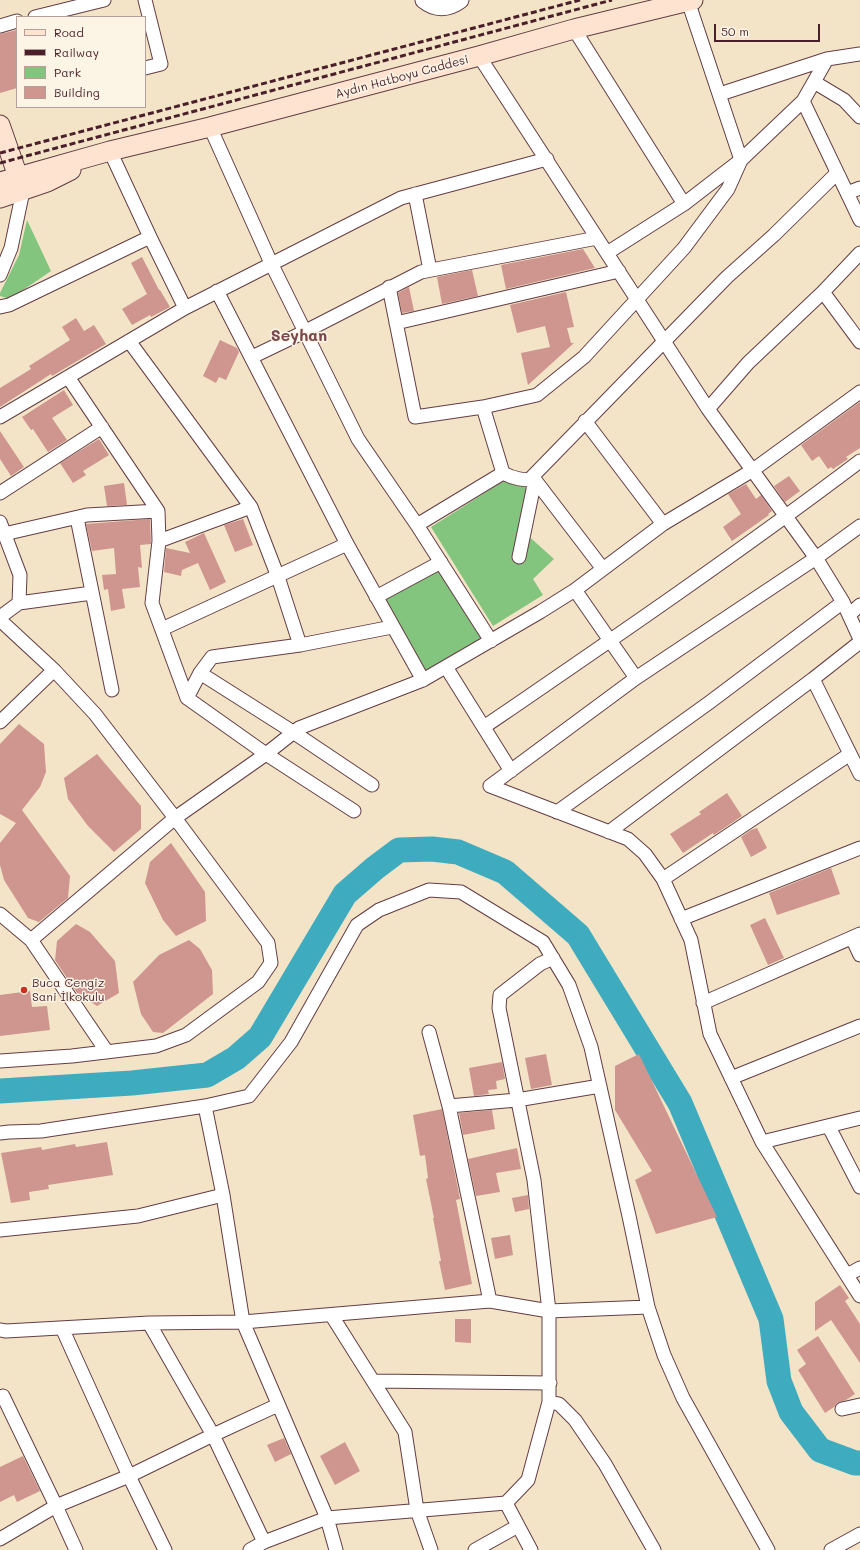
<!DOCTYPE html>
<meta charset="utf-8">
<style>
body{margin:0}
#map{position:relative;width:860px;height:1550px;overflow:hidden;background:#f3e4c8;font-family:Mali,sans-serif}
canvas{display:block}
.legend{position:absolute;left:16px;top:16px;width:130px;height:92px;box-sizing:border-box;background:#fcf5e5;border:1px solid #b59f9b;margin:0;padding:5px 7px;list-style:none;font-size:12px;color:#4a1f2b}
.legend li{display:flex;align-items:center;gap:8px;height:20px}
.legend b{width:20px;border:1px solid #b59f9b}
.scale{position:absolute;left:714px;top:24px;width:106px;height:18px;box-sizing:border-box;border:2px solid #4a1f2b;border-top:0;padding-left:5px;font-size:12px;line-height:14px;white-space:nowrap;color:#4a1f2b;-webkit-text-stroke:3px #fcf5e5;paint-order:stroke}
</style>
<div id="map">
<canvas width="860" height="1550"></canvas>
<ul class="legend">
<li><b style="height:5px;background:#fee3d1"></b>Road</li>
<li><b style="height:5px;background:#4a1f2b"></b>Railway</li>
<li><b style="height:11px;background:#83c57e"></b>Park</li>
<li><b style="height:11px;background:#cf958f"></b>Building</li>
</ul>
<div class="scale">50 m</div>
</div>
<script>
const ctx = document.querySelector('canvas').getContext('2d');
ctx.lineJoin = 'round';
function fillPath(path, color) {
  ctx.fillStyle = color;
  ctx.fill(path, 'evenodd');
}
function strokePath(path, color, width, dash) {
  ctx.strokeStyle = color;
  ctx.lineWidth = width;
  ctx.lineCap = dash ? 'butt' : 'round';
  ctx.setLineDash(dash || []);
  ctx.stroke(path);
}
function drawText(font, color, halo, rows, align = 'center') {
  ctx.font = font + ' Mali,sans-serif';
  ctx.lineWidth = 3;
  ctx.setLineDash([]);
  ctx.textBaseline = 'middle';
  ctx.strokeStyle = halo;
  ctx.fillStyle = color;
  for (const [text, x, y, turn = 0] of rows) {
    ctx.save();
    ctx.translate(x, y);
    ctx.rotate((+turn || 0) * Math.PI / 180);
    ctx.textAlign = isNaN(turn) ? turn : align;
    if (halo) ctx.strokeText(text, 0, 0);
    ctx.fillText(text, 0, 0);
    ctx.restore();
  }
}
fillPath(new Path2D(`
 M27,220L51,271L10,299L0,296V293L19,255Z
 M510,477L535,480L524,532L554,559L533,579L543,595L493,626L431,527Z
 M441,562L491,641L423,680L376,597Z`), '#83c57e');
strokePath(new Path2D(`
 M0,1091L132,1083L207,1075L236,1058L260,1037L345,894L375,868L399,850L432,849L458,852L505,872L578,935L680,1103L771,1319L779,1381L791,1412L820,1450L855,1463H860`), '#3fabbe', 25);
fillPath(new Path2D(`
 M17,30V88L0,93V34Z
 M583,249L595,268L506,289L501,265Z
 M142,257L159,290H160L170,307L151,317L150,315L132,325L122,309L147,294L131,263Z
 M472,270L478,296L442,304L437,277Z
 M409,287L414,311L402,313L398,293Z
 M566,292L574,327L567,328L571,343H574L528,385L521,353L550,347L545,326L517,333L510,305Z
 M76,318L84,331L94,325L106,344L52,376L51,374L0,407V388L31,369L29,366L70,340L62,327Z
 M220,340L237,348L239,352L226,380L219,377L216,383L203,376Z
 M64,390L73,405L52,418L67,440L48,452L33,429L31,430L22,417Z
 M860,402V448L846,457L848,459L833,469L831,467L828,469L819,456L812,461L801,445Z
 M0,431L24,467L11,476L0,459Z
 M99,439L109,455L83,471L86,475L73,483L60,463Z
 M789,476L800,491L785,502L774,486Z
 M124,483L127,505L107,506L104,486Z
 M746,484L756,499L761,495L772,511L768,514L769,515L732,541L723,527L741,514L728,494Z
 M150,519L151,544L140,545L142,568L138,567L140,587L122,589L125,608L111,611L108,589L104,590L102,575L116,574L114,548L92,551L86,524Z
 M243,519L253,545L235,552L224,525Z
 M204,533L226,582L210,590L198,563L182,570L181,576L164,572L166,548L190,553L185,542Z
 M19,724L44,744L46,772L40,787L22,810L70,876L68,898L39,922L28,918L4,880L0,865V843L16,823L0,814V744Z
 M97,754L141,806V829L114,852L88,826L68,799L64,778Z
 M727,793L742,816L714,835L713,833L683,853L670,834L701,814L699,812Z
 M757,828L767,848L751,857L741,837L751,830Z
 M171,843L205,892L206,921L176,936L163,920L145,883L150,862Z
 M831,868L840,894L777,915L769,893Z
 M765,918L784,958L768,965L750,925Z
 M76,924L90,932L115,961L119,993L97,1006L77,993L55,960L57,941Z
 M189,940L200,949L212,970L213,994L163,1033L153,1032L141,1014L133,982L159,955Z
 M30,991L32,1007L47,1006L50,1030L0,1036V995Z
 M546,1054L552,1085L531,1089L525,1058Z
 M639,1054L717,1217L656,1234L635,1180L652,1171L615,1110V1066Z
 M502,1062L505,1079L496,1081L497,1089L488,1090L489,1094L474,1096L469,1068Z
 M442,1109L460,1199L456,1200L472,1284L445,1290L439,1261H441L433,1218H434L426,1179L428,1178L425,1155L420,1156L413,1115Z
 M492,1110L495,1129L463,1135L459,1113Z
 M107,1142L113,1175L48,1185L49,1189L29,1192L30,1200L11,1203L1,1153L41,1147L42,1150L75,1144L76,1147Z
 M517,1148L521,1169L496,1173L500,1192L476,1196L468,1159Z
 M528,1195L529,1209L515,1212L512,1198Z
 M510,1235L513,1255L495,1259L491,1238Z
 M840,1285L849,1298L845,1301L860,1324V1363L831,1320L815,1331V1302Z
 M455,1319H471V1343L455,1342Z
 M818,1336L855,1394L846,1400L837,1403L834,1407L825,1413L798,1370L806,1364L797,1350Z
 M284,1438L291,1454L275,1462L267,1445Z
 M345,1442L360,1471L335,1485L320,1456Z
 M23,1456L40,1491L17,1502L14,1495L0,1502V1467Z`), '#cf958f');
const minor = new Path2D(`
 M145,0L161,64L145,68
 M35,17L104,0
 M0,26L17,21
 M574,29L684,204
 M860,54L827,59L803,101L860,220
 M479,56L708,409L816,558L843,602L860,639
 M814,82L844,100L860,117
 M720,94L827,59
 M210,127L271,263L358,439L417,525L491,641
 M847,193L860,188
 M415,194L430,270
 M150,237L185,308
 M607,253L684,204L741,160L803,101
 M0,275L11,248L23,191
 M389,287L415,417L483,407L537,395L584,357L684,248L728,189L741,160L688,1
 M217,291L347,544L423,680
 M823,292L860,342
 M0,307L9,305L150,237L110,151
 M396,323L619,271
 M129,341L251,507L278,577L300,645
 M252,357L304,332L421,272L597,238
 M483,407L503,473C514,479 523,480 535,480L603,569
 M708,409L748,363L823,292L860,253
 M0,417L68,377
 M585,421L663,524
 M529,480L727,277L774,235L837,173
 M0,493L102,427
 M77,518L112,690
 M0,522L20,575L19,603L0,617
 M417,525L503,473
 M4,534L87,515L158,511
 M159,541L251,507
 M519,557L535,480
 M575,590L636,678
 M376,597L441,562
 M19,603L92,593
 M849,615L860,605
 M0,620L54,670L95,714L175,818L268,943L271,963L258,982L186,1035L156,1046L72,1056L0,1061
 M162,629L347,544
 M446,667L511,771
 M200,673L293,732L372,785
 M813,679L860,774
 M187,698L200,673L212,657L300,645L392,627
 M0,722L54,670
 M484,727C611,640 737,554 860,461
 M490,786L628,839L645,854L663,879L691,940L710,1034L762,1142L860,1296
 M490,786L636,678L816,558L860,526
 M354,811L266,754L187,698L152,603L159,541L158,511L68,377L185,308L401,198L547,159
 M557,812L710,702L843,602
 M609,832L813,679L860,642
 M663,879L850,754
 M0,914L31,940L107,1052
 M681,919L860,848
 M852,938L860,955
 M31,940L175,818L266,754L299,728L423,680L540,612L575,590L663,524L753,470L860,392
 M703,1003L860,934
 M429,1032L449,1106L490,1301
 M731,1078L860,1026
 M205,1106L249,1096L291,1042L357,925L379,910L429,890L461,892L543,942L569,985L591,1047L629,1216L648,1307L664,1355L683,1398L768,1550
 M449,1106L517,1100L600,1086
 M829,1127L860,1187
 M0,1133L9,1132L41,1131L205,1106L223,1195L243,1322L149,1323
 M762,1142L860,1118
 M0,1230L138,1216L223,1195
 M847,1275L860,1268
 M332,1316L405,1432L417,1510L431,1550
 M62,1328L129,1476L165,1550
 M0,1330L6,1331L149,1323L213,1435L264,1542
 M373,1381L550,1383
 M3,1396L56,1506L76,1550
 M549,1402L559,1404L575,1420L605,1464L654,1550
 M842,1409L860,1405
 M506,1503L531,1550
 M0,1539L56,1506L129,1476L213,1435L278,1405
 M250,1550L264,1542L327,1518L506,1503L528,1480L549,1402V1311L534,1180L499,1008L500,995L540,964L553,958
 M336,1550L327,1518L243,1322L490,1301L549,1311L648,1307
 M475,1550L518,1526
 M831,1550L860,1534`);
const tertiary = new Path2D(`
 M424,0C435,9 448,9 460,0`);
const secondary = new Path2D(`
 M0,125L22,188
 M0,182L110,151L210,127L479,56L574,29L693,0
 M0,198L47,182L71,170`);
strokePath(minor, '#633d43', 15);
strokePath(tertiary, '#633d43', 19);
strokePath(secondary, '#633d43', 21);
strokePath(minor, '#fff', 13);
strokePath(tertiary, '#fff', 17);
strokePath(secondary, '#fee3d1', 19);
strokePath(new Path2D(`
 M0,153L580,0
 M0,163L612,0`), '#4a1f2b', 3, [6, 3]);
for (const [x, y, r, color] of [
 [24,990,4,"#c8321e"]
]) {
  const dot = new Path2D();
  dot.arc(x, y, r, 0, 2 * Math.PI);
  ctx.fillStyle = color;
  ctx.fill(dot);
  strokePath(dot, '#fcf5e5', 1.5);
}
drawText('12px', '#4a1f2b', '#fcf5e5', [
 ["Aydın Hatboyu Caddesi",402,77,-15]
]);
drawText('12px', '#4a1f2b', '#fcf5e5', [
 ["Buca Cengiz",32,983],
 ["Sani İlkokulu",32,997]
], 'left');
drawText('bold 16px', '#79484e', '#fcf5e5', [
 ["Seyhan",299,336]
]);
</script>
